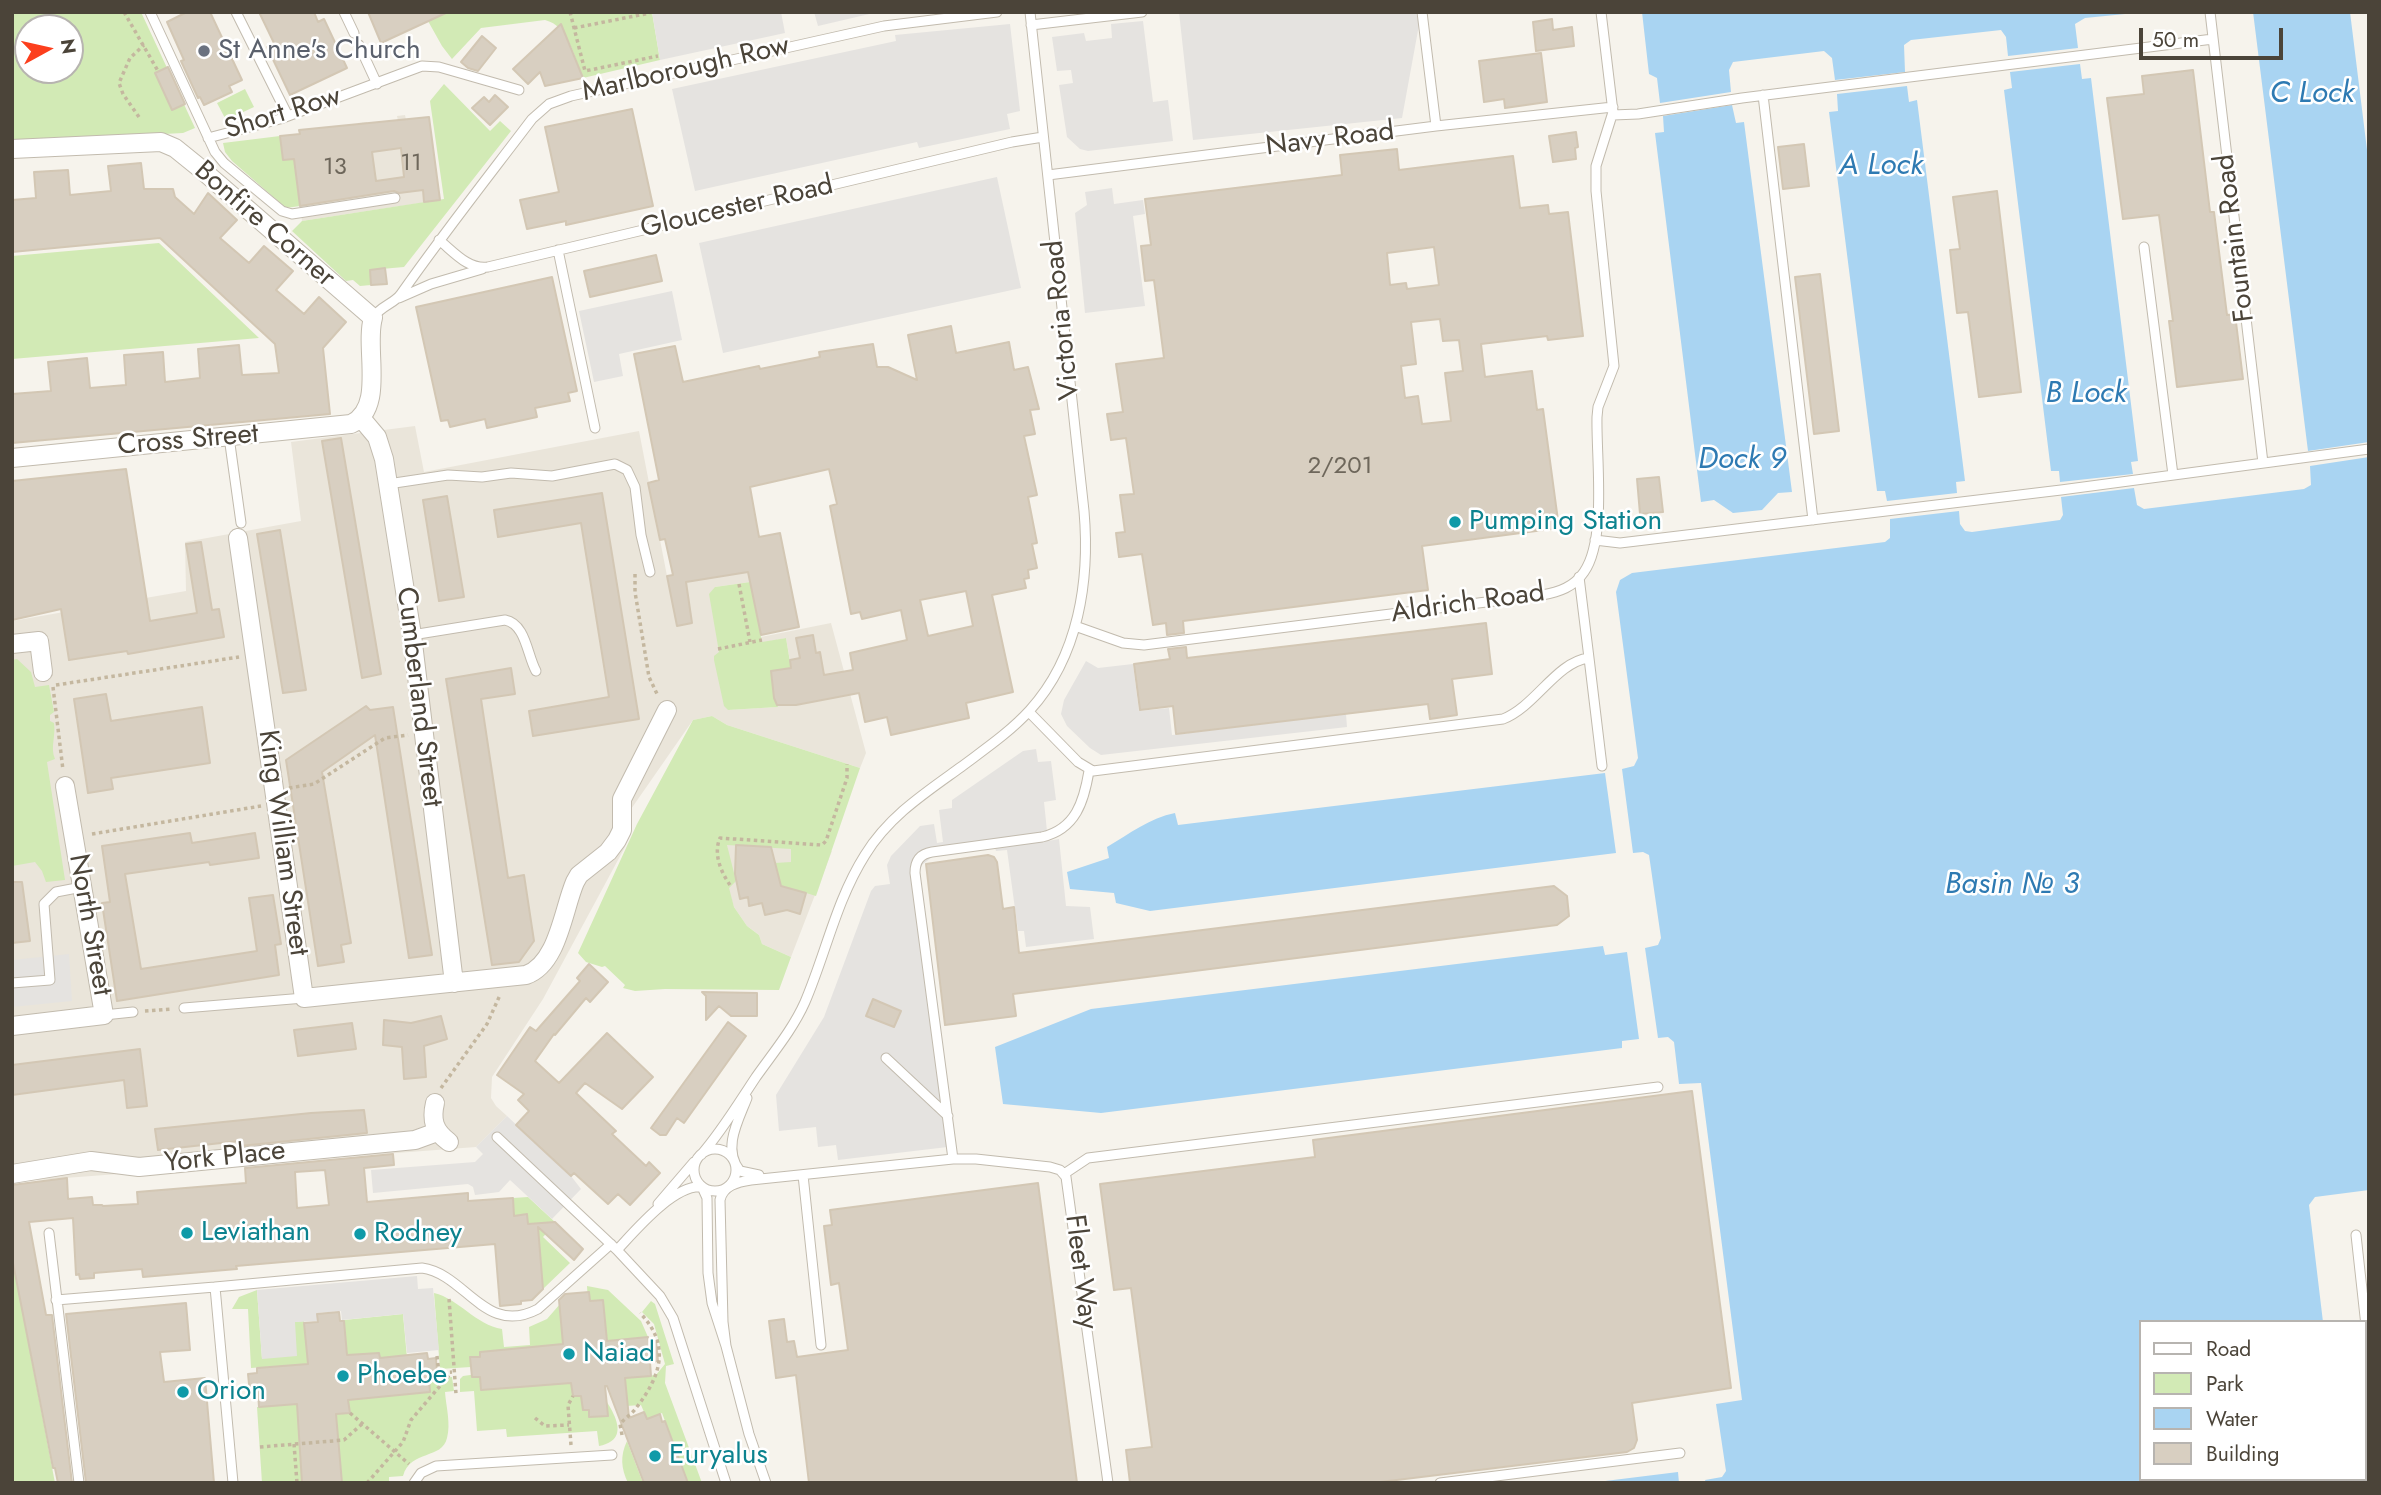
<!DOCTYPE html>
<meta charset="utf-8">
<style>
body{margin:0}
#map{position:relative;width:2381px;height:1495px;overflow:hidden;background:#f6f3ec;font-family:Jost,sans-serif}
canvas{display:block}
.frame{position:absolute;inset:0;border:14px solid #4b4439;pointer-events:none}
.legend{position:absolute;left:2139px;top:1320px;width:228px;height:161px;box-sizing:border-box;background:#fff;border:2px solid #b7b4b0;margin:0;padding:9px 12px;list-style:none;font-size:21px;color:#4b4439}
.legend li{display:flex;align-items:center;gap:14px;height:35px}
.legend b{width:35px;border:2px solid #b7b4b0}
.north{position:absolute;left:14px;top:14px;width:70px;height:70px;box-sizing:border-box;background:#fff;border:2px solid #b7b4b0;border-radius:50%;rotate:82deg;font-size:19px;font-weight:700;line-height:28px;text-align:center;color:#4b4439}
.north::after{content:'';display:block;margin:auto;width:24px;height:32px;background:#fc3f1d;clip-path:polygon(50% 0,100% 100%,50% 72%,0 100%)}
.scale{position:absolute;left:2139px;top:28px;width:144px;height:32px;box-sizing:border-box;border:4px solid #4b4439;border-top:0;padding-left:9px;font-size:21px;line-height:24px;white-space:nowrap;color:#4b4439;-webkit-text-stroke:5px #fff;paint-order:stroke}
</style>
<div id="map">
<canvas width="2381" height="1495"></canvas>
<div class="frame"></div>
<ul class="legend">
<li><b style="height:9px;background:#fff"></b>Road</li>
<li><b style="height:19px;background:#d2eab5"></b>Park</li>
<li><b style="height:19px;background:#a9d4f2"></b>Water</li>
<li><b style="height:19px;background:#d8cfc1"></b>Building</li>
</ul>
<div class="north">N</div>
<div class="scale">50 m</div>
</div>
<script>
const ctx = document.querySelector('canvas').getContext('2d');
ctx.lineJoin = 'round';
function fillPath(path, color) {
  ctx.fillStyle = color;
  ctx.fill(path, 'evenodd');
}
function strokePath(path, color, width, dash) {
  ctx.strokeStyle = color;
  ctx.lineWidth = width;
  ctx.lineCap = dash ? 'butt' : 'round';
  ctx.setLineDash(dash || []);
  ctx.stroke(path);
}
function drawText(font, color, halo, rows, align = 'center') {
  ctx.font = font + ' Jost,sans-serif';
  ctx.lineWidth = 5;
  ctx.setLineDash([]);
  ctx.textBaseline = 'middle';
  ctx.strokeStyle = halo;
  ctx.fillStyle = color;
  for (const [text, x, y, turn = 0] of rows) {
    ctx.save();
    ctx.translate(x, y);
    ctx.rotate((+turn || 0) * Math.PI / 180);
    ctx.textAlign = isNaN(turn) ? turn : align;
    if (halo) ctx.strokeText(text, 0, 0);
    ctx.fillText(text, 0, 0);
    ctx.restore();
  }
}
fillPath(new Path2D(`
 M405,115L406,120L429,117L440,200L302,221L291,135L299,134V130H330L329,127L338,126V129L358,127V123L367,122V124L398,121L397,116Z
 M415,426L424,472L639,431L667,576L746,564L750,582L715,587L719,652L728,710L777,707L774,698L771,671L791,667L786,638L762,643L761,637L831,623L866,753L860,768L727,725L712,716L693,720L629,812L631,826L625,847L543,999L492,1077L491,1098L496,1106L507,1116L476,1147L12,1182V621L186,591L185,542L301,521L291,442Z
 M727,844L832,851L791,957L762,944L759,935L747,926L734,907L729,892Z`), '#eae5da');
fillPath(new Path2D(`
 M12,12H141L195,128L183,133L12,142ZM28,28H70V70H28Z
 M448,12H652L660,60L583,78C574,57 569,26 545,20L481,28L452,59L442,46L428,21Z
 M444,84L490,131L500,121L511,131L404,267L370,270L371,285L360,286L353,280L346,281L292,231L302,221L444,199L430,101Z
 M245,89L254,107L226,120L217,103Z
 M280,136L283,160L294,159L300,206L286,208L232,161L225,152L223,143Z
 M159,243L259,338L12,359V256Z
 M750,582L762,642L786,638L791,668L772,671L774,698L778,707L728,710L724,706L714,660V656L719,652L709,594L715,587Z
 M17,659L31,672L35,687L49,685L54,712L50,715V721L54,723C56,736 50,748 55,759L47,762L65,880L46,882L42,871L35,862L12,866V660Z
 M712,716L727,725L860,768L816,896L780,885L775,863L791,862V849L727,845L736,881L729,888L734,907L747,926L759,935L762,944L791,957L779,990L665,989L635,991L623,988L625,985L605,966L602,967L586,962L578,953L637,824L693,720Z
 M528,1197L556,1223L543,1237L570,1263L543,1289L538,1224H528L527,1214L514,1216L513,1198Z
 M12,1258L55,1483H12Z
 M587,1286L608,1290L641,1321L648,1337L607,1341L588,1302Z
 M257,1290L262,1359L295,1322L304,1321L308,1364L251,1368L248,1309H232L239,1297Z
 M434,1293C459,1299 476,1325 502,1329L504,1347L530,1345L529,1327L547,1319L560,1304L565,1348L470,1357L471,1367L440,1369Z
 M651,1301L655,1304L674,1364L666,1366L665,1383L702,1483H688L662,1413L647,1419L641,1405L626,1406L625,1378L656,1375L665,1364L654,1324L642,1312Z
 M403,1314L407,1358L399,1356L345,1365L344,1320Z
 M485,1373L587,1375C599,1392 642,1438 599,1446L597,1431L507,1437L506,1429L477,1431L474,1391L460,1392V1379L463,1376Z
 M392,1375L437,1378L452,1377L454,1391L445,1392C446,1406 451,1424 447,1438C442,1460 411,1449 403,1476L389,1477V1483H342L334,1400Z
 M297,1404L302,1483H262L257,1407Z
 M627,1441L643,1483H628C621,1468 620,1456 627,1441Z`), '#d2eab5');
fillPath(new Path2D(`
 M652,12H781L785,33L660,60Z
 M814,12H878L818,26Z
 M1179,12H1416L1419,25L1402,118L1193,140Z
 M1143,21L1153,102L1168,100L1173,141L1088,151L1080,149L1067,137L1059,85L1073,83L1071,70L1057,71L1052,37L1084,33L1086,41L1112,38L1111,24Z
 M1010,24L1020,111L1007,114L1010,129L919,148L917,142L695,191L672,89L896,41L895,35Z
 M997,177L1021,288L723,353L699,243Z
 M1112,188L1114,204L1143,200L1145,214L1133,216L1145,306L1085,313L1075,213L1087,205L1085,192Z
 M672,291L682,340L619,354L623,376L594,382L579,311Z
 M1086,661L1098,668L1133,664L1139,711L1169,708L1172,735L1346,714L1347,727L1101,755L1090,748L1067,726L1061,714L1064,700Z
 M1036,749L1038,762L1051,761L1056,800L1044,802L1048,841L1059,839L1066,906L1090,907L1094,939L1026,947L1024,931H1018L1007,850L996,851L995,848L932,857L922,865L920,872L956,1146L838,1160L836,1145L818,1147L816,1127L779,1131L776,1095L824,1017L871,891L875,886L890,884L887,865L891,856L920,826L934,824L937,843L943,842L939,810L952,808V800L1023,751Z
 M69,954L72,1001L12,1007V960Z
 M507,1116L571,1176L581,1189L552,1219L510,1180L499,1192L475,1195L473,1187L468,1184L373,1193L371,1170L475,1162L483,1154L476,1147Z
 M417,1276L418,1289L433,1288L439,1350L407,1353L403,1314L342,1320L341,1311L317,1313V1321L295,1322L297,1356L262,1359L257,1290Z`), '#e5e3e0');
fillPath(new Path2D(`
 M1642,12H2145L2085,18L2075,24L2078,48L2008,56L2006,37L2001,30L1911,40L1904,45L1905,72L1835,80L1832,58L1824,51L1733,62L1729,70L1731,92L1660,103L1657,78L1649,74Z
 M2253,12H2350L2369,166V442L2308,451Z
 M2080,64L2082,79L2091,78L2138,461L2131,462L2133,474L2060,482L2059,471H2051L2004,90L2012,88L2010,72Z
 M1907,86L1909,102L1917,100L1965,481L1956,482L1957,493L1887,501L1885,491H1877L1829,112L1838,111L1837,94Z
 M1732,105L1736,123L1744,122L1792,492L1778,493L1762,510L1733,513L1714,500L1701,502L1655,133L1664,132L1663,116Z
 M2369,457V1190L2315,1197L2309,1205L2323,1322H2141V1479H2343V1483H1706L1705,1480L1722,1477L1726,1471L1716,1404L1742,1400L1701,1083L1679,1084L1674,1042L1668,1037L1658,1038L1645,948L1658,945L1661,938L1649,855L1643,852L1633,853L1622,769L1634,766L1638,758L1616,592L1620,580L1632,573L1885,542L1890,538V519L1959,511L1960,524L1965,531L1972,532L2060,520L2063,515L2061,497L2134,488L2137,505L2144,509L2304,489L2311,485L2310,466Z
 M1605,773L1616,853L1150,911L1116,903L1114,893L1070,889L1067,872L1109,858L1107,847C1129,834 1150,818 1175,813L1178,825Z
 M1603,946L1605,955L1627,952L1639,1039L1622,1041V1048L1101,1113L1003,1104L995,1047L1091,1009Z
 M1678,1472L1679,1483H1589Z`), '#a9d4f2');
const building = new Path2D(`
 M187,12H210L242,80L229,86L232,92L204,105L200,97L198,98L181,61L184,60L167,22Z
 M259,12H314L318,22L324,19L347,68L290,95L267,47L274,43Z
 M368,12H448L381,43Z
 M1552,19L1553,30L1572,27L1574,46L1536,51L1533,22Z
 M561,24L583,78L545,86L540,72L528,84L513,69Z
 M482,36L496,48L478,71L468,68L461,62Z
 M1541,53L1547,102L1505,108L1504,99L1484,102L1479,61Z
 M168,67L185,104L172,110L155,73Z
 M2193,70L2210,212H2214L2227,315L2235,314L2243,379L2177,387L2169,321H2173L2159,215L2123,219L2107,98L2144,94L2142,76Z
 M495,95L508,107L490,125L472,108L484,97L489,102Z
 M632,109L653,206L566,225V221L527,229L520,200L559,192L545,127Z
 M429,117L440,200L424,202L423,190L399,193L394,191L300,206L294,159L283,160L280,136L300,134L299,130ZM401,148L404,177L376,181L372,152Z
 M1576,132L1578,147L1575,148L1576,159L1553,162L1549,136Z
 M1804,144L1809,186L1783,189L1778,147Z
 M1397,149L1399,170L1513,156L1520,208L1548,205L1549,214L1568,212L1583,336L1548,340L1547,336L1481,344L1485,377L1532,371L1537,410L1543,409L1559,528L1422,546L1428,590L1183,621L1184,633L1167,635L1166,623L1153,625L1142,554L1119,557L1116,533L1125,532L1120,495L1134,494L1126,438L1111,440L1107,414L1123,412L1116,364L1164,358L1154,280L1145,281L1141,246L1151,245L1145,199L1342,175L1340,155ZM1434,247L1439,285L1407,289L1406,283L1390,285L1387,253ZM1440,319L1443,341L1459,340L1463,371L1445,373L1451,421L1422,424L1418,396L1405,398L1401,366L1416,364L1411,322Z
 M141,163L144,189H173L175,197L194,214L208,193L237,220L220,238L249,263L264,246L293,271L276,290L304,314L319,297L346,322L323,348L330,414L12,443V394L51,391L48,362L87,358L90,388L126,385L124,355L163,352L165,382L200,378L198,349L239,345L242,375L279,373L275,344L160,238L12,252V200L36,198L34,172L68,170L70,195L111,191L108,166Z
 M1997,191L2021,392L1979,397L1968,312L1957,313L1950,250L1960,249L1953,197Z
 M656,255L662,281L590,297L584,271Z
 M385,268L387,284L371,285L370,270Z
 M1820,274L1839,431L1814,434L1795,277Z
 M552,277L577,391L568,393L570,401L535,408L537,417L487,428L485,419L450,427L448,420L441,421L416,307Z
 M951,326L956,353L1009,342L1014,370L1028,367L1039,409L1030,410L1035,434L1024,436L1037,495L1028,497L1037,543L1032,544L1037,568L1028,570L1029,578L1024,579L1026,588L992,595L1013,692L966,703L969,718L891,735L887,717L865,722L859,693L796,705H777L774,698L771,671L791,668L790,660L800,658L796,638L813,635L816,653L820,652L824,675L853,670L850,653L907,640L901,610L862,619L860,612L851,614L830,506L837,504L829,469L750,487L759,537L780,533L799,627L761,635L748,572L686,582L692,623L677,626L667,576L673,575L665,539L660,540L648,483L659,480L634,354L675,346L683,382L759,366L760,369L820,357L819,352L873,344L877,367H888L917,380L908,335ZM966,591L973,626L928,636L920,600Z
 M341,438L381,674L362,678L322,441Z
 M126,469L150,621L197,613L186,544L201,542L212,610L219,609L224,637L128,654L127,651L69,660L61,609L12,620V481Z
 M1659,477L1663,512L1640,514L1637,479Z
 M602,493L639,719L533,736L529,711L609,697L581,523L498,537L494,510Z
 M447,496L464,597L439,601L423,500Z
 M280,530L306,690L283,693L257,534Z
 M1486,623L1492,674L1452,679L1457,715L1430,719L1428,704L1176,734L1173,706L1140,710L1134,664L1170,659L1168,649L1186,647L1187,658Z
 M511,668L515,694L481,699L508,878L524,875L534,941L519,962L492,965L446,679Z
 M106,694L111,721L202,707L210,763L111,778L113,789L88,793L74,699Z
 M366,706L370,710L393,707L432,955L409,958L375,735L322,772L351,943L341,945L344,962L318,966L286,760Z
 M190,833L192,843L255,833L259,858L210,865L209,862L125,874L141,969L257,951L249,898L273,895L281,944L275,945L279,975L117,1001L102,903L110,902L102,846Z
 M736,845L771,847L781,886L806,893L800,914L787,910L765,915L762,903L749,906L748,897L740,899L735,874Z
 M988,855L994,857L997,862L1003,909L1014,907L1019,953L1554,886L1567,896L1569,916L1557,925L1013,994L1016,1016L945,1025L926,864Z
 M12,882H22L30,941L12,943Z
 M589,964L608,982L590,1002L586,998L555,1035L554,1034L535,1061L559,1083L607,1033L653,1077L622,1109L585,1083L576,1093L616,1131L612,1134L646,1166L649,1162L660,1173L630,1205L618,1194L608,1204L574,1173L571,1176L516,1125L529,1111L518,1100L524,1094L497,1075L530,1027L536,1031L580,981L577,978Z
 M702,992L757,993V1016H731L719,1006L706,1020V996Z
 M873,999L901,1011L894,1027L866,1016Z
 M441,1016L447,1039L424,1046L426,1077L404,1079L402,1047L383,1045L384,1020L411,1023Z
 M728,1022L746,1036L684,1123L677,1118L666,1135H660L651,1128Z
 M352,1023L356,1049L298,1056L294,1030Z
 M140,1049L147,1106L127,1108L124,1080L12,1095V1065Z
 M1692,1091L1731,1388L1632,1403L1637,1440L1634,1448L1627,1452L1372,1483H1130L1126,1450L1152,1447L1131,1288L1114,1290L1100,1184L1315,1157L1313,1140Z
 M364,1110L367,1133L240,1146L239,1141L158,1150L155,1129L311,1113Z
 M393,1154L394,1165L364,1168L367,1202L468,1193V1201L513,1198L514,1216L527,1214L528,1224L555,1222L583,1249L574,1260L538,1227L543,1289L532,1300L521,1301V1304L500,1306L495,1244L236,1266L237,1269L143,1277L142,1269L94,1273V1278L80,1279L79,1274L76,1275L73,1218L29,1222L46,1315H52L72,1483H58L55,1468H53L12,1258V1185L67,1178L68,1199L92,1197L93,1205H102L103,1206L138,1204L137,1192L246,1183L245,1168ZM325,1170L329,1205L297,1208L295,1172Z
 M1038,1183L1077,1483H809L796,1375L776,1378L769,1321L784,1319L787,1342L794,1341L797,1357L848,1350L839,1283L831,1285L824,1226L832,1225L830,1210Z
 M589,1292L590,1301L603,1300L607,1341L648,1337L649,1342L656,1341L658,1361L650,1362L651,1376L625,1378L629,1418L644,1412L647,1419L660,1414L662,1422L665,1421L688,1483H644L607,1386H605L608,1416L589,1417V1410H583L581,1396H573L571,1383L481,1390L480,1377H472L470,1357H480V1352L563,1344L559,1300L565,1294Z
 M186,1303L190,1350L160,1352L164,1382L205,1378L214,1483H86L66,1314Z
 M339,1312L340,1321H344L347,1355L379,1353L380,1358L427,1353L428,1359L436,1358L437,1378L429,1379L430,1392L348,1400L350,1413L336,1414L342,1483H302L297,1404L259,1407L258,1393L250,1394L248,1374L257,1373V1368L308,1364L304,1323L318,1322L317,1314Z`);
fillPath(building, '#d8cfc1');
strokePath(building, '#d3c7b4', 2);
const service = new Path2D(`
 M150,12L215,152L224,163L282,211L292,214L395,198
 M236,12L288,116
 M344,12L354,33
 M1422,12L1436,126
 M2210,12L2263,463
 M1031,25L1142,12
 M359,45L377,84
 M1763,95L1813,520
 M1613,115L1638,114L1742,98L2213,39
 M208,138L280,119L422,66L439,67L519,90
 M1048,175L1436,126L1613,107
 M439,240C453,251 468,270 488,267L1012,142L1043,137
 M2144,247L2173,475
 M558,250L595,428
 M399,298L431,284L482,269
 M373,318C380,306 394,304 401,294C443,234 488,177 532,119L549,104L571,96L884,26L997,12
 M229,437L241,523
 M388,484L448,475L482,477L511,473L552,476L615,464L627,470L635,487L641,535L650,572
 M1595,540L1620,543L2061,490L2369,449
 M1075,626L1123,643L1144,645L1542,595C1559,592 1574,587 1584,572C1607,539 1596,458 1597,417L1598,407L1614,366L1596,191V166L1613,112L1601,12
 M412,635L505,620C526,624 527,655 536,671
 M1589,658L1602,766
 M1029,712L1078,762L1093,771L1503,719C1536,706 1556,662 1589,658L1579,577
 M12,983L50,980L44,904L56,892L82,887
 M184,1008L304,998
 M104,1015L133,1012
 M886,1058L948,1116
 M747,1098C738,1121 722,1149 740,1171L759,1175
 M497,1137L617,1250L660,1296L673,1318L726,1483
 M694 1170a21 21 0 1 1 42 0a21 21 0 1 1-42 0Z
 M701,1155C722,1131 738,1104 756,1077C773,1053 793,1029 805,1002C826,953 836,901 865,855C889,816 925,793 961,767C985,749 1010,732 1030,710C1079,656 1090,580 1084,511L1030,12
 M953,1159H976L1050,1167L1060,1170L1066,1177L1108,1483
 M1064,1174L1088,1158L1658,1087
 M803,1175L821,1345
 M658,1204L694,1162
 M49,1233L79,1483
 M2356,1235L2369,1353
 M617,1250C635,1231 674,1184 702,1187L707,1198L708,1273L712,1303L726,1346L749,1434L766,1483
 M56,1300L215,1287
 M726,1346L723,1322L720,1200C723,1186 737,1182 751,1180L953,1159L915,873C915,861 920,854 932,852L1042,837C1076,829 1084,801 1089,771
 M233,1483L215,1287L422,1268C466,1274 485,1337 538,1309L611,1244
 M414,1483L421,1473L436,1466L612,1455
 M1440,1483L1680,1453`);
const minor = new Path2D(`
 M12,149L161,142L175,148L201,169L373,318C364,348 386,408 351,424L12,458
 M361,418L377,437L384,459L412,635L454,983
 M238,538L304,998L526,975C558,964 563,910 575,882L579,875L608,852L617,840L622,830V799L667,710
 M12,644L39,641L43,672
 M12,1026L104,1015L65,786
 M435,1103C431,1120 434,1131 449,1142
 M12,1174L91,1161L139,1167L415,1140L437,1132`);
strokePath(service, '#c2bbae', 11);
strokePath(minor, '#c2bbae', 20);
strokePath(new Path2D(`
 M124,12L158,71
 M570,12L585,71L658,56
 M574,28L650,13
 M139,117L123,94L119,83L130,58L144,45
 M635,574V592L649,677L658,696
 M739,584L750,642
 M718,649L762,640
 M56,685L239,657
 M53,687L63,770
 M289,788L314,784L385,738L408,735
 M92,834L261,806
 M730,885C721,872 713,854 720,838L822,845L826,841L847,778V764
 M145,1011L172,1009
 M441,1088L487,1024L500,995
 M449,1299L456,1394
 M437,1356L439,1373L452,1372
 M350,1413L409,1464
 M535,1418L545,1426L569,1425
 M622,1435L620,1424C625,1418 632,1414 636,1408C661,1376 671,1345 640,1313
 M294,1444L297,1483
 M571,1445L568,1405L573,1396
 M260,1447L344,1440L362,1424
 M367,1483L403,1442L411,1420L451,1373`), '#c4b79f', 3.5, [3.5, 3.5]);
strokePath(service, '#fff', 9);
strokePath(minor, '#fff', 18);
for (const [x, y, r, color] of [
 [204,51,7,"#6b7280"],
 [1455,522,7,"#0f9aa8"],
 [187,1233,7,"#0f9aa8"],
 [360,1234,7,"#0f9aa8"],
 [569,1354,7,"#0f9aa8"],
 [343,1376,7,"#0f9aa8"],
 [183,1392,7,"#0f9aa8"],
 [655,1456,7,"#0f9aa8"]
]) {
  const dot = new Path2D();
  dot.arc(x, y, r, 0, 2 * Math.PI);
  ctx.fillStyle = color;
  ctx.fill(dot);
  strokePath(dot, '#fff', 2.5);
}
drawText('24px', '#6e675b', null, [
 ["11",411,164],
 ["13",335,168],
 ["2/201",1340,467]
]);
drawText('28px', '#5b616d', '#fff', [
 ["St Anne's Church",218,51]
], 'left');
drawText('28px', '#4b4439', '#fff', [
 ["Marlborough Row",686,70,-13],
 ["Short Row",283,114,-17],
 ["Navy Road",1330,140,-7],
 ["Gloucester Road",737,208,-13],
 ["Bonfire Corner",264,225,41],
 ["Fountain Road",2236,238,-97],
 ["Victoria Road",1063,320,-96],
 ["Cross Street",188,441,-5],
 ["Aldrich Road",1468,604,-8],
 ["Cumberland Street",418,697,83],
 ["King William Street",282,843,82],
 ["North Street",89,925,80],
 ["York Place",225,1158,-6],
 ["Fleet Way",1080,1272,83]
]);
drawText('28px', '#0d838f', '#fff', [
 ["Pumping Station",1469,522],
 ["Leviathan",201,1233],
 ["Rodney",374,1234],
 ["Naiad",583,1354],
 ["Phoebe",357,1376],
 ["Orion",197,1392],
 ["Euryalus",669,1456]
], 'left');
drawText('italic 30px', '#2e7ab2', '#fff', [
 ["C Lock",2312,95],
 ["A Lock",1881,167],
 ["B Lock",2086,395],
 ["Dock 9",1742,461],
 ["Basin № 3",2012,886]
]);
</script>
